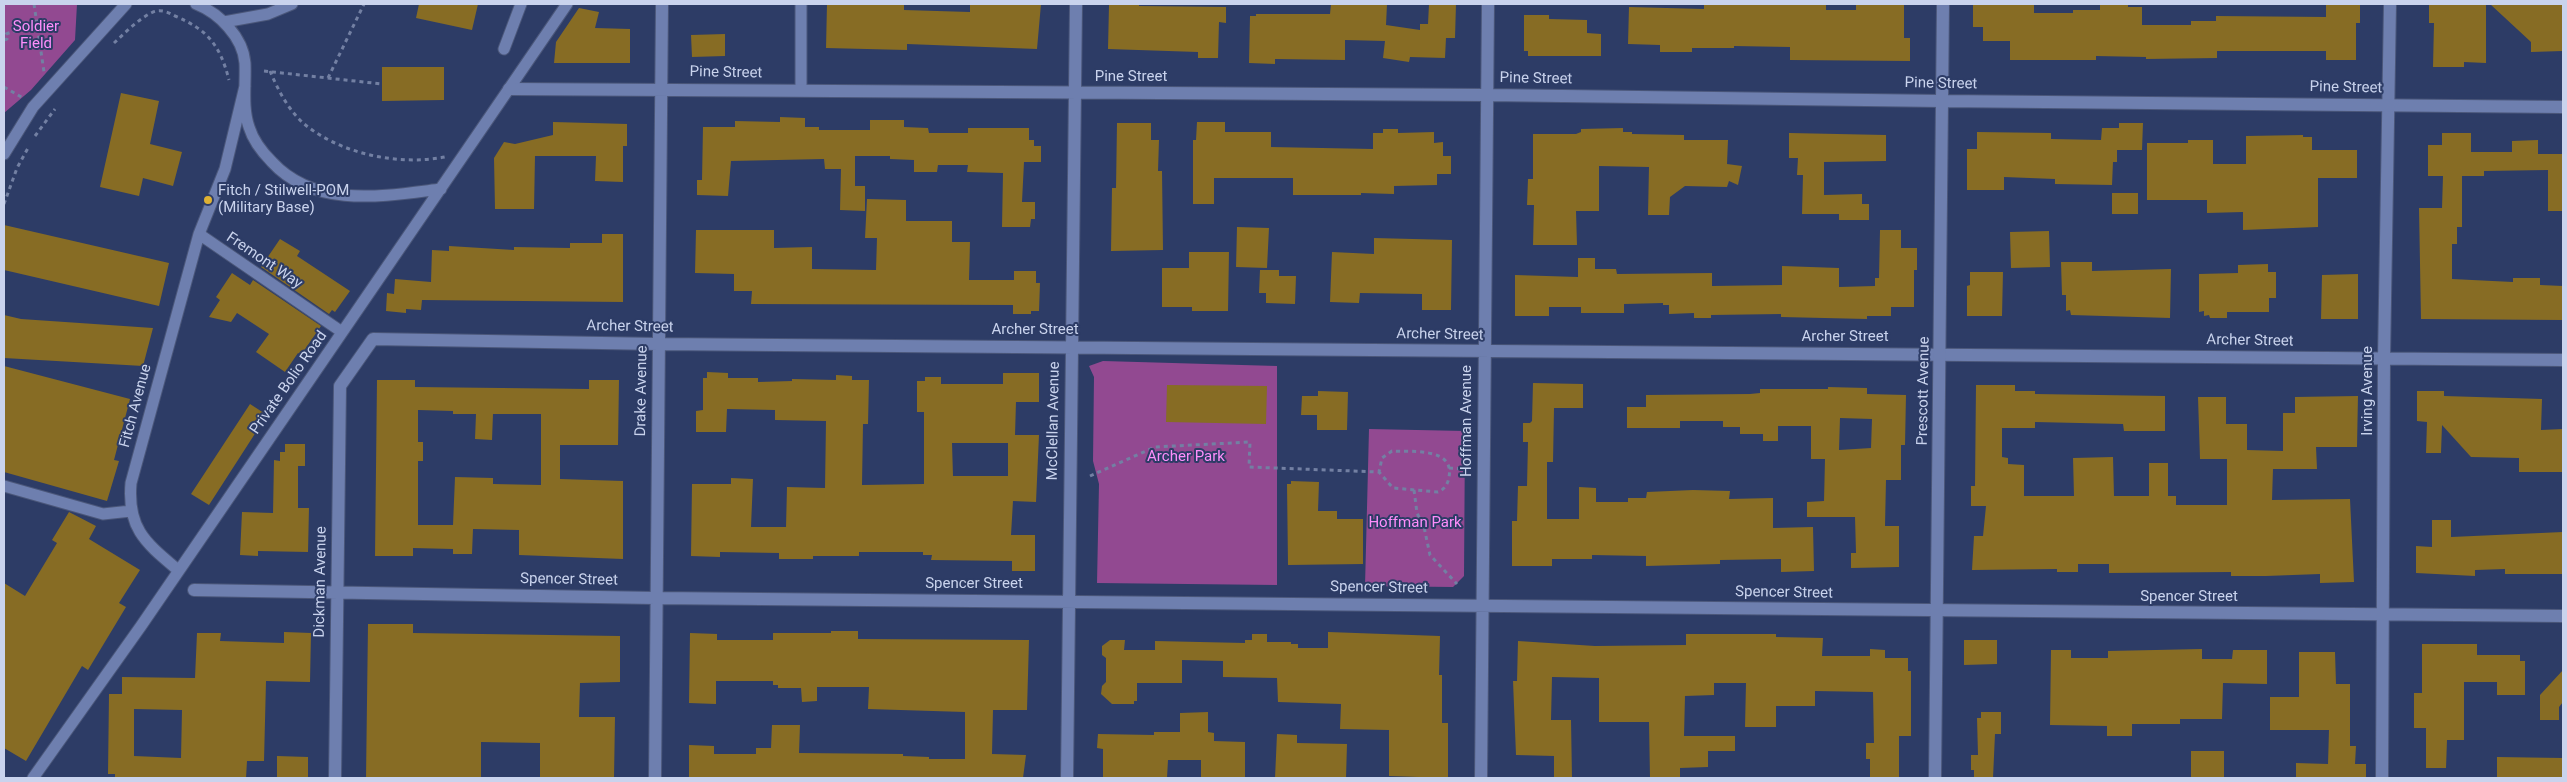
<!DOCTYPE html>
<style>
body{margin:0}
#map{position:relative;width:2567px;height:782px;overflow:hidden;background:#2d3c66;font-family:Roboto,sans-serif}
canvas{display:block}
.frame{position:absolute;inset:0;border:5px solid #c9d3ed;pointer-events:none}
</style>
<div id="map">
<canvas width="2567" height="782"></canvas>
<div class="frame"></div>
</div>
<script>
const ctx = document.querySelector('canvas').getContext('2d');
ctx.lineJoin = 'round';
function fillPath(path, color) {
  ctx.fillStyle = color;
  ctx.fill(path, 'evenodd');
}
function strokePath(path, color, width, dash) {
  ctx.strokeStyle = color;
  ctx.lineWidth = width;
  ctx.lineCap = dash ? 'butt' : 'round';
  ctx.setLineDash(dash || []);
  ctx.stroke(path);
}
function drawText(font, color, halo, rows, align = 'center') {
  ctx.font = font + ' Roboto,sans-serif';
  ctx.lineWidth = 4;
  ctx.setLineDash([]);
  ctx.textBaseline = 'middle';
  ctx.strokeStyle = halo;
  ctx.fillStyle = color;
  for (const [text, x, y, turn = 0] of rows) {
    ctx.save();
    ctx.translate(x, y);
    ctx.rotate((+turn || 0) * Math.PI / 180);
    ctx.textAlign = isNaN(turn) ? turn : align;
    if (halo) ctx.strokeText(text, 0, 0);
    ctx.fillText(text, 0, 0);
    ctx.restore();
  }
}
fillPath(new Path2D(`
 M8,4H77L75,40L31,90L4,113V5Z
 M1103,361L1277,366V585L1097,583L1099,484L1093,461L1094,377L1089,366Z
 M1369,429L1465,431L1464,576L1453,587L1365,586Z`), '#924991');
fillPath(new Path2D(`
 M419,4H478L472,30L416,18Z
 M827,4H904V10L970,12V4H1041L1037,49L907,44V50L826,48Z
 M1139,4V6L1226,7V23L1219,22L1218,58H1198V52L1108,49L1109,5Z
 M1331,4H1387L1386,25L1420,30V24H1428L1429,4H1456L1455,38H1446L1445,58L1410,57L1409,62L1383,58L1385,41L1345,40V60L1275,59V64L1249,63L1250,16H1256V14H1330Z
 M1704,4H1826V10H1856V4H1904V38H1910V61L1790,60V47L1734,46V48H1692V52H1660V45L1628,44L1629,7L1704,9Z
 M1973,4H2034V13H2073V10H2100V4H2128V7H2142V25H2191V21H2216V16L2326,17V5H2360V23H2356V60H2326V51H2217V58L2146,59V57L2096,56V60H2010V41H1983V27H1973Z
 M2429,4H2486V63L2464,62V67H2433L2434,23H2429Z
 M2490,4H2563V51L2531,52V42Z
 M579,8L599,12L595,28L630,29V63H554L556,42Z
 M1524,15H1549V19L1587,20V33L1601,34V56H1528V51H1524Z
 M725,34V56L692,57L691,35Z
 M382,67H444V100L382,101Z
 M121,93L159,101L150,144L182,152L173,186L143,178L139,196L100,187Z
 M780,117L805,118V127H819V130H870V120H904V127L928,128L929,133H968V128H1029V140H1034V146H1041V162H1024L1022,202H1035V219H1031L1030,227H1002L1003,173L967,172L968,165H938L937,172H914V160L890,159V156H855V186H865V211L840,210L841,169H825L824,159L731,161L728,196L697,195V180H702L703,127H735V121L780,122Z
 M553,122L627,124V146H623V182L595,181L596,156H535L534,209H495L494,158L504,142L515,144L553,135Z
 M1197,122H1225V132H1271V147L1373,149V133H1383V129H1398V133L1434,132V143L1443,142V156H1451V174H1437V185L1394,186V194L1361,193V195H1293V178H1214V204H1193V140H1196Z
 M1117,123H1151V140H1159L1158,171H1162L1163,250L1111,251L1112,188H1116Z
 M2119,123H2143L2142,150H2117V162H2113L2112,185L2055,184V179L2004,177V190H1967V149H1977V132L2051,133V139L2101,140L2102,128H2119Z
 M1623,128V132H1632V134L1684,135V140H1728L1727,164L1742,166L1738,185L1729,181L1727,187L1685,186L1670,197L1669,215H1648L1649,167L1599,166V211H1576L1577,245H1533L1534,205H1527L1528,179H1533V134H1576L1581,132V129Z
 M1789,133L1886,135V161L1824,162V195L1862,194V204H1869V220H1839V214H1802L1803,175H1797L1798,158H1789Z
 M2442,133H2471V152H2512V141L2538,140V154H2563V211H2548V170L2484,171V176H2462V227H2457V244H2452V279L2513,282V278H2540V285L2563,286V320L2421,319L2419,208H2442L2443,176H2428V145H2442Z
 M2303,135V137H2312V150H2357V178H2318V227L2243,230V212L2207,213V200H2147V143H2188V140H2213V164H2246V136Z
 M2112,193H2138V214H2112Z
 M867,199L906,200V221H952V242H970L969,280H1014V271H1036V283H1040L1039,311H1031V314H1013V305L751,304L752,291H734V274L695,273L696,230H774V248L812,247V269L876,270L877,238H865Z
 M4,225L169,263L159,306L4,270Z
 M1237,227L1269,228L1267,268L1236,267Z
 M1880,230H1901V248H1917V270H1914V307H1891V316H1867V319L1781,317V314L1711,315V318H1694V313L1669,314V305H1663V303L1624,304V313H1581V307H1549V316H1515V275L1578,277V258H1595V269H1616L1617,274L1712,273V286L1782,285V266L1839,268V287L1875,286V278H1879Z
 M2049,231L2050,267L2011,268L2010,232Z
 M602,234H623V302L422,300L421,310L406,309V313L386,311L387,293L394,294L395,279L431,282L432,250L449,251V246L514,250V247L570,248V243H602Z
 M1374,238L1452,240L1451,310H1422V294L1360,293L1359,303L1330,302L1332,252L1374,254Z
 M280,239L300,251L297,256L350,291L335,312L332,310L329,314L261,267Z
 M1189,252H1229L1228,311H1192V307H1162V268H1189Z
 M2061,262H2092V271L2171,269L2170,318L2071,315L2070,310L2066,311V295H2062Z
 M2268,264V272H2276V298H2269V312H2227V318H2210L2209,315L2204,316V311L2199,312V274L2238,273V265Z
 M1260,270H1279V276H1296L1295,304L1266,303V293H1259Z
 M1970,272H2003L2002,316H1967V286L1970,285Z
 M232,273L250,285L253,280L321,326L301,355L298,353L285,372L256,352L269,334L237,313L231,322L209,317L220,300L216,297Z
 M2358,274V319H2321L2322,275Z
 M4,315L21,319L153,328L143,366L4,358Z
 M4,366L130,399L114,460L119,461L107,501L4,472Z
 M707,372L728,373V378H758V382L792,381V379L836,380V375L852,376V380H869L868,424H863L862,485L924,484V412H917V381H925V377H941V384H1003V373H1039V402H1016L1015,435H1039L1036,502L1013,501L1011,535H1035V571H1012V561L931,560L932,555H923V552H859V556H813V559H779V553L720,552V557L691,556L692,484H731V478L753,479L751,527H786L787,487L825,488L826,421L775,420V410L727,409L726,432H696V411L703,410V378H707ZM952,443H1008V476H953Z
 M377,380H415V387L589,389V380H619L618,445H560V479L623,481V559L519,555V530L473,529L472,554H453V549L413,548V556H375ZM418,410L453,411V414H476L475,439L492,440L493,414H541V485L493,484V478L455,477L453,525H418V461H423V442H418Z
 M1533,383L1583,384V408H1554L1553,462H1547V519H1579V487L1596,488V502H1628V498H1646L1647,492L1693,490L1730,491L1729,499L1773,498V528L1813,527L1814,571L1781,572V559L1720,560V564L1646,566V556L1592,555V559H1552V566H1512V521H1517L1518,486H1527L1528,442H1523V423H1530L1532,421Z
 M1167,385L1267,386L1266,424L1166,422Z
 M1976,385H2015V391H2035V394L2165,396V431H2124L2123,424L2035,422V428H2002V457L2008,458V464L2024,465V496H2074L2073,458L2113,457L2114,496H2149V463H2168V496H2176V505H2227V459H2200L2198,397H2226V424H2247V450L2283,451V413H2295V397L2358,396L2357,447H2316L2317,469H2273L2272,500L2350,499L2354,582L2320,583V574L2266,576H2231V572L2109,573V564H2078V572H2057V569L1972,570L1974,536H1983L1986,506H1971V486H1975Z
 M1828,387L1867,388V394L1906,395L1905,445H1901V480H1886L1885,526H1899V567L1851,568V553H1856L1855,517H1807V502L1824,501L1825,459H1811V426H1778V441H1763V434H1740V427H1723V421H1680V428H1627V407H1646V395L1750,394L1760,393V389H1828ZM1840,418L1872,419L1871,448L1839,450Z
 M1318,391L1348,392L1347,430H1317V415H1301L1302,396H1318Z
 M2417,391H2444V396L2542,399L2541,430L2563,429V472H2519V458L2471,457L2442,425L2441,453H2426L2427,422L2417,421Z
 M250,404L267,415L209,505L191,494Z
 M285,444H305V466H298V508H309L308,552L258,551V556L240,555L242,512L273,513L274,460L280,461V452H285Z
 M1291,481L1319,482L1318,511H1337V519H1363V564L1288,565L1287,484H1291Z
 M69,512L96,526L89,539L140,570L119,603L126,607L88,670L82,666L26,761L4,748V583L25,596L57,543L52,540Z
 M2432,520H2451V537L2563,532V574H2505V569L2475,570V576L2416,573V546L2432,547Z
 M368,624H413V633L620,636V682L580,683L579,717H615L614,778H540V743L481,742V778H366Z
 M831,631H858V639L1029,640L1027,710H993L992,754L1026,755L1023,778H689V745L714,746V754H756V748H771L772,725H800L799,753L903,754V756L929,757V759H965V712L868,709L869,687H817V701L802,702L801,688H778V685H773V681H716V704L689,703L690,633L717,634V640H773V633H831Z
 M284,632L311,633L310,682L266,681L264,761H247L246,778H115V774H108L109,694H122V677L195,678L197,633H221L220,641L284,643ZM134,709L182,710L181,758L134,756Z
 M1328,632L1440,636L1439,675H1442V723H1448V778L1389,776V730L1340,729L1341,704L1278,702L1277,678L1223,677V661L1182,660V683H1137V701H1134V704H1112L1101,694L1102,686L1106,682V658L1102,655V646L1110,640H1125L1124,650H1155V641L1245,643V640H1252V634H1267V642H1291V644H1298V648H1328Z
 M1686,634H1776V637L1823,638L1822,656H1870V649L1885,650V658H1908V671H1911V736H1899V778H1870V759H1866V743H1874L1873,692L1815,691V706H1776V727H1745L1746,683H1714V695L1685,696L1684,736H1735V751H1708V767L1680,768V778H1650L1649,722H1599V678L1552,677L1551,720H1571L1572,778H1554V756L1516,755L1513,681H1517L1518,641L1595,646L1686,645Z
 M1964,640H1997V664L1964,665Z
 M2422,644H2477V655H2520V661H2525V695H2497V682H2464V740H2447L2446,768H2426V728H2414V693H2422Z
 M2202,649V659H2232L2233,650H2267V684L2223,683L2222,719H2180V724H2132V736H2107V726L2050,725L2051,650H2071V658H2108V651Z
 M2299,652H2335L2336,684H2350V746H2356L2355,764H2366V778H2296V763L2328,764L2329,730H2270V697H2299Z
 M2563,670V702L2559,707V720H2540V695Z
 M1208,712V732L1214,733V741L1245,742V778H1201V760H1168L1167,778H1103V749L1097,748L1098,734L1154,735V732H1180V713Z
 M1981,712H2001V734H1995L1993,778H1974V770H1971V755H1978L1977,718H1981Z
 M1277,734L1297,735V743L1347,744L1346,778H1275Z
 M2191,751H2224V778H2191Z
 M277,756L308,757V778H277Z
 M2497,757L2563,758V778H2497Z`), '#876c24');
const lane = new Path2D(`
 M196,4C219,13 243,37 245,63C246,84 242,107 249,127C253,140 262,152 272,162C315,209 384,196 441,189
 M801,4V90
 M224,22L268,14L292,4
 M504,49L521,4
 M4,154L33,107L126,4
 M199,234L342,332
 M4,486L103,514L131,511
 M178,570C146,543 127,529 131,483L199,234L225,169L245,86
 M33,778L141,626L567,4`);
const street = new Path2D(`
 M509,89L1487,95L1942,101
 M194,590L655,598L2563,616
 M335,778L340,386L373,339L658,344L2563,360
 M655,778L662,4
 M1067,778L1076,4
 M1481,778L1488,4
 M2382,778L2384,359L2390,4`);
const secondary = new Path2D(`
 M1942,101L2563,107
 M1935,778L1943,4`);
strokePath(lane, '#4b577a', 13);
strokePath(street, '#4b577a', 14);
strokePath(secondary, '#4b577a', 14);
strokePath(new Path2D(`
 M34,4L44,72
 M4,40L7,39L6,34L35,24
 M114,43C126,32 138,19 153,12C161,9 168,12 175,16C208,30 220,45 229,80
 M264,71L382,84
 M270,71C278,90 288,109 303,123C340,154 398,166 445,157
 M328,78L364,4
 M4,87L23,98
 M35,136L55,109
 M4,204L17,168L28,148
 M1449,468L1465,469
 M1090,476L1155,447L1250,442L1249,467L1379,472L1393,488L1438,492C1444,490 1448,484 1449,477C1455,447 1410,452 1392,451L1382,458L1379,472
 M1414,490L1417,513L1424,527L1430,555L1457,584`), '#7380a3', 3, [4, 4]);
strokePath(lane, '#6e7faf', 11);
strokePath(street, '#6e7faf', 12);
strokePath(secondary, '#6e7faf', 12);
for (const [x, y, r, color] of [
 [208,200,5,"#deb133"]
]) {
  const dot = new Path2D();
  dot.arc(x, y, r, 0, 2 * Math.PI);
  ctx.fillStyle = color;
  ctx.fill(dot);
  strokePath(dot, '#2d3c66', 2);
}
drawText('15px', '#fe8efb', '#2d3c66', [
 ["Soldier",36,27],
 ["Field",36,44],
 ["Archer Park",1186,457],
 ["Hoffman Park",1415,523]
]);
drawText('15px', '#c9d3ed', '#2d3c66', [
 ["Pine Street",726,73,1],
 ["Pine Street",1131,77],
 ["Pine Street",1536,79,1],
 ["Pine Street",1941,84,1],
 ["Pine Street",2346,88,1],
 ["Fremont Way",264,261,34],
 ["Archer Street",630,327,1],
 ["Archer Street",1035,330],
 ["Archer Street",1440,335,1],
 ["Archer Street",1845,337],
 ["Archer Street",2250,341,1],
 ["Private Bolio Road",289,383,-55],
 ["Drake Avenue",642,391,-89],
 ["Prescott Avenue",1924,391,-89],
 ["Irving Avenue",2368,391,-90],
 ["Fitch Avenue",136,406,-75],
 ["McClellan Avenue",1054,421,-89],
 ["Hoffman Avenue",1467,421,-90],
 ["Spencer Street",569,580,1],
 ["Dickman Avenue",321,582,-89],
 ["Spencer Street",974,584],
 ["Spencer Street",1379,588,1],
 ["Spencer Street",1784,593,1],
 ["Spencer Street",2189,597]
]);
drawText('15px', '#c9d3ed', '#2d3c66', [
 ["Fitch / Stilwell-POM",218,191],
 ["(Military Base)",218,208]
], 'left');
</script>
